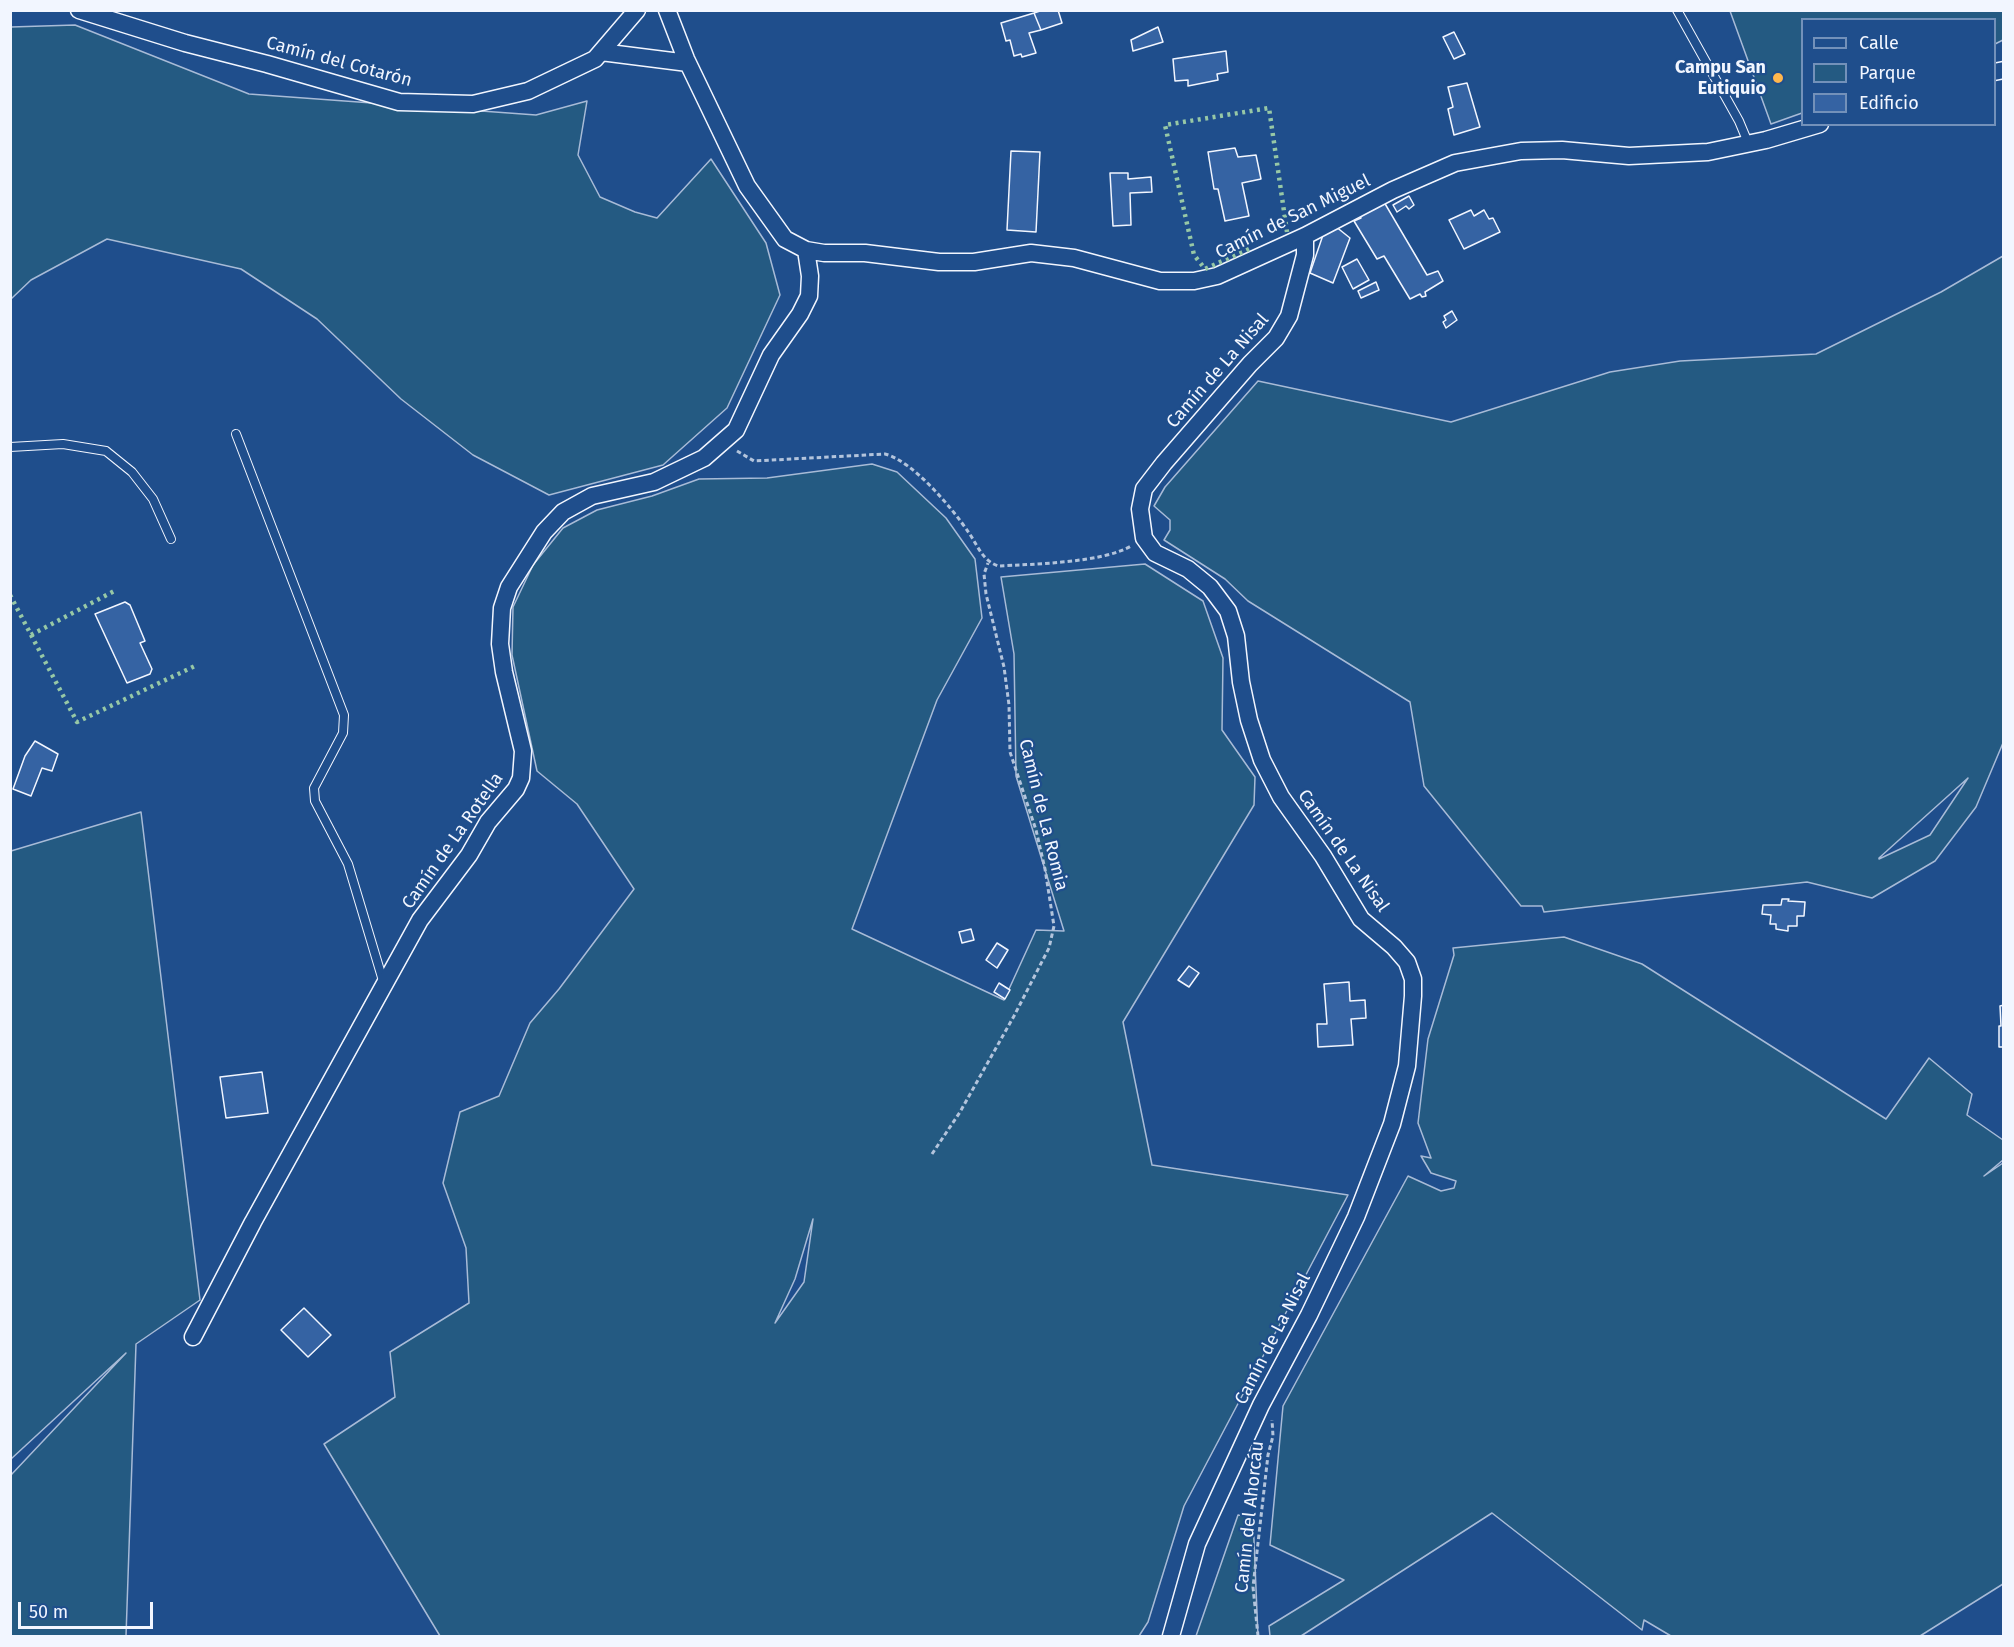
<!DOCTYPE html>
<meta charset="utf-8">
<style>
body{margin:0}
#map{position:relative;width:2014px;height:1647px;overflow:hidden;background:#1f4e8c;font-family:"Fira Sans",sans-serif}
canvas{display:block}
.frame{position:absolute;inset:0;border:12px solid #f2f6ff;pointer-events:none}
.legend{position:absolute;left:1801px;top:18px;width:195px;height:108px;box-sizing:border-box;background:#1f4e8c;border:2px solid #7391ba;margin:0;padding:8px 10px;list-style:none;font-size:18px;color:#f2f6ff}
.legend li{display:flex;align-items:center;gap:12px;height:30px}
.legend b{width:30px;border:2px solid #7391ba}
.scale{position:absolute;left:18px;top:1602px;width:135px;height:27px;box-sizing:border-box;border:3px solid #f2f6ff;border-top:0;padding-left:8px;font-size:18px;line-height:21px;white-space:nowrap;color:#f2f6ff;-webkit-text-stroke:4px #1f4e8c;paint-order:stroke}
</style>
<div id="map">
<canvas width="2014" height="1647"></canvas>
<div class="frame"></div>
<ul class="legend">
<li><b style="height:8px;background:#1f4e8c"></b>Calle</li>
<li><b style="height:16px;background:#245a82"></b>Parque</li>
<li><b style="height:16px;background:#3563a3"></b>Edificio</li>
</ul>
<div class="scale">50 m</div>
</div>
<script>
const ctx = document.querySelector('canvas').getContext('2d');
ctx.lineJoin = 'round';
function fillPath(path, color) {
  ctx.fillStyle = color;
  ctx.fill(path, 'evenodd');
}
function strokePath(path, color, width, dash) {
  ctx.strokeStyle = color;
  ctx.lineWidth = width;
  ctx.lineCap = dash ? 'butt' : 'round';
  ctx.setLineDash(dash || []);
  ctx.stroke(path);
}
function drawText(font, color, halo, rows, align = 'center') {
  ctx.font = font + ' "Fira Sans",sans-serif';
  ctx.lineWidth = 4.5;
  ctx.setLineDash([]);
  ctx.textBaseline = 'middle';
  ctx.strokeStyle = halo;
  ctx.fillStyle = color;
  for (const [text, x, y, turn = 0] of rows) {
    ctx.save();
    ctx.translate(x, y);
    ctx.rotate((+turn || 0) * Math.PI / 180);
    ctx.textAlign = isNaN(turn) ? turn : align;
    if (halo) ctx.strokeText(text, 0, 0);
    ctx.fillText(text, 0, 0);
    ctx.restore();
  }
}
const green = new Path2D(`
 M1730,11H2003V40L1995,44L1994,20H1802V113L1771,124Z
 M75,25L249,94L536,115L587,101L578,155L600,197L635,212L657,218L711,159L766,243L780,295L727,408L663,465L549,495L473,455L401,399L317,319L241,269L107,239L31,280L11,299V27Z
 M2003,256V743L1976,807L1935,861L1872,898L1807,882L1544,912L1542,906H1521L1424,786L1410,702L1248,601L1225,579L1164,540L1170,530V520L1154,506L1165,487L1258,381L1451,422L1610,372L1680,361L1816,354L1941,292ZM1968,778L1930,835L1879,859V858Z
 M872,464L897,472L946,518L975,559L982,618L937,700L852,929L1004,1000L1036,930L1064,931L1016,776L1014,654L1001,577L1145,564L1203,601L1223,658L1222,730L1255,777L1254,805L1123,1022L1152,1165L1348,1195L1184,1506L1148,1622L1139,1636H440L324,1444L395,1397L390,1352L469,1303L466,1248L443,1183L460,1112L499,1096L530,1023L559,989L634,889L577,804L537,771L512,655L513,607L533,565L563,528L597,510L652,496L699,479L767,478ZM813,1219L804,1282L775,1323L795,1279Z
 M141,812L200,1300L136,1344L126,1636H11V1475L126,1353L11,1459V851Z
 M1564,937L1642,964L1886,1119L1929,1058L1972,1094L1967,1115L2003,1140V1160L1984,1176L2003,1163V1584L1920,1636H1671L1644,1620L1642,1630L1492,1513L1301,1636H1270L1269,1626L1344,1580L1270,1545L1283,1406L1408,1176L1441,1191L1454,1188L1456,1181L1431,1173L1421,1156L1431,1158L1418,1123L1428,1039L1454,955L1453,948Z
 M1238,1515L1253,1517L1258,1636H1196Z`);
fillPath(green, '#245a82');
strokePath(green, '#a8bbd7', 1.5);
const building = new Path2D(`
 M1043,10H1058L1062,23L1041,30L1034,13Z
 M1034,13L1041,30L1029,33L1036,53L1022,57L1021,54L1014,56L1010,40L1006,41L1001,23Z
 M1158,27L1163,42L1133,51L1131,40Z
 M1454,32L1465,54L1454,59L1443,37Z
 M1226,51L1228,72L1217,74L1218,80L1188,86V80L1175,81L1173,59Z
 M1467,83L1480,127L1454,135L1448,109L1453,107L1448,87Z
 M1235,148L1238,157L1256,155L1261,179L1242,183L1249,216L1225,221L1218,189H1214L1208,152Z
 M1011,151L1040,152L1036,232L1007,230Z
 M1110,173H1128V179L1151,177L1152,192L1130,193L1131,225L1113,226Z
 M1409,196L1414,205L1409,209L1406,206L1397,212L1393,205Z
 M1384,202L1427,275L1438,271L1443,281L1425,292L1426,296L1422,297L1420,294L1410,299L1384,256L1377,259L1354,221L1361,218L1360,215Z
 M1471,210L1474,216L1484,210L1489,219L1493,218L1500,232L1464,249L1449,220Z
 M1335,226L1350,238L1333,283L1310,273L1323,235Z
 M1357,259L1369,280L1353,289L1342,267Z
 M1376,282L1379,290L1361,298L1358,291Z
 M1452,311L1457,320L1446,328L1443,322L1446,320L1444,316Z
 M125,602L130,605L145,641L140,643L152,669L150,674L127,683L95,614Z
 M35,741L58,754L52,771L42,768L31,796L13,789L25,756Z
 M1782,899H1789L1788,901L1805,902L1804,916H1797V926H1788V931L1776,929V924H1770L1771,915L1762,914L1763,905H1781Z
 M971,929L974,940L962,943L959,932Z
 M997,943L1008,950L997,968L986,960Z
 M1189,966L1199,973L1189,987L1178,980Z
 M1349,982L1350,1001L1365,1000L1366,1018L1351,1019L1353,1045L1318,1047L1317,1024H1327L1324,984Z
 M999,983L1010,990L1005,999L994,992Z
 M2004,1005V1047H1999V1026H2001L2000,1006Z
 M262,1072L268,1113L226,1118L220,1077Z
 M304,1308L331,1335L308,1357L281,1330Z`);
fillPath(building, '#3563a3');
strokePath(building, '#f2f6ff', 1.5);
const lane = new Path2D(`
 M1677,10L1739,121L1749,145
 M236,434L344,715L343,733L314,788L315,801L348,864L384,984
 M10,447L63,444L106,451L132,472L153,499L171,539`);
const street = new Path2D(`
 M79,10L185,43L267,64L399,102L473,104L528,91L595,59L637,10
 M667,10L686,59L747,186L785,239L806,250L824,253H865L939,262H974L1031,253L1074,258L1160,281H1194L1217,276L1305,236L1393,190L1455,163L1521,151L1562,150L1629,156L1708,152L1766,140L1820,124
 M601,52L688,63
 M1994,72L2004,70
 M193,1337L253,1222L420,920L469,855L488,822L516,789L521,778L523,751L504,672L500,644L502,608L509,587L544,532L563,512L592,496L654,482L704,458L736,430L771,355L800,314L809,296L810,276L806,250
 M1171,1636L1197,1544L1261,1405L1309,1315L1356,1217L1392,1124L1407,1066L1413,996V979L1407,962L1394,947L1361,919L1323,856L1281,797L1262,760L1249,720L1241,682L1236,636L1228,611L1210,587L1188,569L1155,553L1144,538L1140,509L1144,489L1164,463L1250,364L1276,338L1289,316L1305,255V236`);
strokePath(lane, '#f2f6ff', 10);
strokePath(street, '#f2f6ff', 19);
strokePath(new Path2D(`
 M737,451L754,461L885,454C913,461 953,509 969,533C978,546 982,560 998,566C1033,564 1102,563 1131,546
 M932,1154L960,1112L1014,1016L1049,948L1054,926L1045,869L1036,830L1010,752L1009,705L1004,667L986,594L984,574L988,563
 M1258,1636L1253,1587L1268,1455L1273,1436L1272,1420`), '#b3c4dc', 3, [4.5, 3]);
strokePath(lane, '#1f4e8c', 8);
strokePath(street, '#1f4e8c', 16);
strokePath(new Path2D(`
 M1249,249L1205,269L1194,255L1165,125L1269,108L1287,232
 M10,595L77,722L197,665
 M31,635L116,590`), '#97c8a6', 4.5, [3, 4.5]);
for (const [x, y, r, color] of [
 [1778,78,6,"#ffb74d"]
]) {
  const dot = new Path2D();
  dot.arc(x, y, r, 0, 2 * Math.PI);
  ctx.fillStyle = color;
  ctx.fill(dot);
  strokePath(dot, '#1f4e8c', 2);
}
drawText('18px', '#f2f6ff', '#1f4e8c', [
 ["Camín del Cotarón",339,62,15],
 ["Camín de San Miguel",1293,217,-26],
 ["Camín de La Nisal",1218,371,-49],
 ["Camín de La Romia",1043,815,76],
 ["Camín de La Rotella",453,841,-55],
 ["Camín de La Nisal",1343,851,55],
 ["Camín de La Nisal",1273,1339,-63],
 ["Camín del Ahorcáu",1250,1517,-84]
]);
drawText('bold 18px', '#f2f6ff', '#1f4e8c', [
 ["Campu San",1766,68],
 ["Eutiquio",1766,89]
], 'right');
</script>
